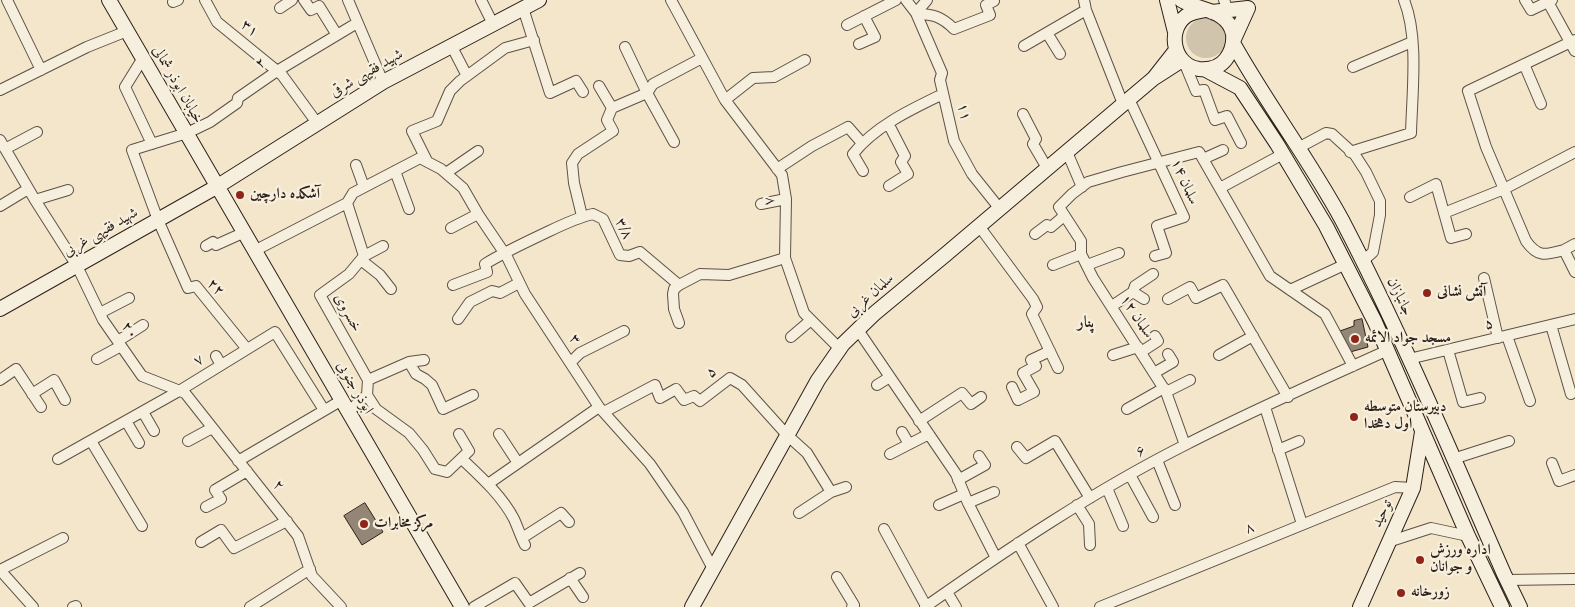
<!DOCTYPE html>
<meta charset="utf-8">
<style>
body{margin:0}
canvas{display:block;background:#f3e6cb}
</style>
<canvas width="1575" height="607"></canvas>
<script>
const ctx = document.querySelector('canvas').getContext('2d');
ctx.lineJoin = 'round';
function fillPath(path, color) {
  ctx.fillStyle = color;
  ctx.fill(path, 'evenodd');
}
function strokePath(path, color, width, dash) {
  ctx.strokeStyle = color;
  ctx.lineWidth = width;
  ctx.lineCap = dash ? 'butt' : 'round';
  ctx.setLineDash(dash || []);
  ctx.stroke(path);
}
function drawText(font, color, halo, rows, align = 'center') {
  ctx.font = font + ' "IM FELL DW Pica",Amiri,serif';
  ctx.lineWidth = 4.5;
  ctx.setLineDash([]);
  ctx.textBaseline = 'middle';
  ctx.strokeStyle = halo;
  ctx.fillStyle = color;
  for (const [text, x, y, turn = 0] of rows) {
    ctx.save();
    ctx.translate(x, y);
    ctx.rotate((+turn || 0) * Math.PI / 180);
    ctx.textAlign = isNaN(turn) ? turn : align;
    if (halo) ctx.strokeText(text, 0, 0);
    ctx.fillText(text, 0, 0);
    ctx.restore();
  }
}
fillPath(new Path2D(`
 M1186 38a20 20 0 1 1 40 0a20 20 0 1 1-40 0Z`), '#d1c4ad');
const building = new Path2D(`
 M1362,319L1368,347L1350,352L1340,331L1354,326V321Z
 M365,503L383,532L362,545L344,516Z`);
fillPath(building, '#948676');
strokePath(building, '#2d1f19', 1);
const street = new Path2D(`
 M7,0L41,70
 M205,0L217,22L282,75L317,123
 M304,0L311,10L319,6L337,35
 M348,0L383,82
 M481,0L493,24
 M671,0L725,100L782,175L786,199L785,258L804,313L840,349
 M906,0L916,13L942,73L940,80L954,141L972,174L1000,209
 M1084,0L1086,10L1123,104
 M1224,0L1228,10
 M1525,0L1531,10L1552,0
 M173,2L178,0
 M1548,2L1575,51
 M280,8L292,0
 M523,8L550,93L576,81L583,92
 M916,13C934,15 941,16 954,29L990,15L986,5L994,1
 M916,13L927,0
 M847,25L896,0
 M1047,33L1060,54
 M1575,40L1468,91L1486,147L1526,241C1538,258 1546,255 1564,250L1575,272
 M859,44L875,37L864,16
 M451,45L467,76
 M1024,46L1086,10
 M143,58L125,87L152,144
 M1184,62L1196,91L1204,90L1215,120L1227,116L1241,143
 M1524,64L1541,104
 M1353,67L1412,42
 M599,86L612,108
 M0,90L87,47L127,31
 M1129,99L1184,217L1157,226L1166,253L1155,256
 M725,100L753,78L774,77L805,60
 M1023,114L1036,139L1033,144L1047,168
 M889,125L905,156L901,162L908,174L889,186
 M0,140L35,200L77,266L103,320L142,376L185,393L298,536L312,576L341,607
 M674,142L647,93L653,84L702,58
 M1298,148L1326,133L1332,134L1355,155L1366,172L1380,201V215L1373,252L1363,261
 M5,149L37,132
 M1067,152L1082,187
 M1350,152L1411,133C1412,93 1419,37 1404,0
 M1203,159L1223,150
 M427,161L412,131L437,121L450,91L460,81L505,48L534,40
 M356,165L364,187
 M777,169L812,146L848,127L862,143
 M395,171L409,209
 M863,171L853,154C875,126 912,109 943,94
 M446,173L478,151
 M1220,188L1283,154
 M1410,197L1436,184L1451,238L1466,234
 M35,200L68,190
 M347,203L353,193L420,158L441,169L463,188L478,214L507,257L525,294L599,407L650,464L683,512L713,569
 M347,203L364,256L349,274L320,295L368,380L367,395L349,411
 M761,204L786,199
 M0,206L28,189
 M1444,213L1504,189L1575,152
 M582,216L574,183L572,163L578,154L613,131L607,120L612,108L647,93L625,47
 M979,226L1033,299L1037,307L1032,314L1058,368
 M451,228L478,214
 M1035,234L1047,225L1051,227L1064,216
 M206,246L213,242L216,245L245,232
 M256,250L347,203
 M1564,250L1575,244
 M364,256L383,246
 M361,260L380,275L391,289
 M1053,265L1081,254
 M1087,265L1119,253
 M1484,278L1498,338
 M453,285L487,272L485,264C503,253 522,244 541,235C558,227 575,218 593,214L603,219L620,255L629,256L640,252L679,285
 M1290,290L1346,264
 M1133,292L1144,299
 M1168,299L1190,287L1196,298L1223,285L1288,397
 M1112,306L1133,292L1135,286L1153,274
 M100,313L129,298
 M458,319L470,302L492,291L500,293L519,283
 M679,323L674,309L673,294L674,289L679,285L700,274L729,275L785,258
 M1551,325L1571,394
 M858,330L956,474L968,503L996,558
 M1507,336L1530,401
 M791,337L811,320
 M118,341L143,325
 M247,349L196,286L188,288L158,220L132,150L187,133L210,122L237,103L238,98L277,71L357,23
 M1448,350L1463,402L1480,398
 M1141,352L1158,341L1155,336
 M1113,355L1138,347
 M1219,355L1253,336
 M216,356L221,365
 M97,359L121,346
 M1409,359L1575,319
 M409,362L416,374L425,379L432,385L443,409L473,395
 M571,362L580,353L624,331
 M1154,373L1173,362L1168,354
 M0,380L16,369L41,407
 M368,380L409,362L424,360
 M877,385L890,377
 M1012,387L1018,400L1034,392L1023,373L1036,366L1031,360L1050,351
 M1166,392L1190,380
 M32,394L54,380L65,400
 M367,395L376,409L409,433L423,450L435,469L447,472L469,451L459,434
 M1265,407L1302,524
 M1127,409L1164,388
 M143,412L154,431
 M604,412L655,385L660,398L676,389L684,400L694,396L700,401L730,378L742,385L787,435L807,453L831,492
 M126,421L139,443
 M919,421L962,393L971,404L981,397
 M902,432L909,444
 M499,434L518,463
 M91,441L142,526
 M188,441L212,428
 M1185,445L1166,392L1093,278L1081,254V241L1059,207L1072,194L1088,182L1122,172L1199,152L1270,276L1325,314L1353,366
 M1017,447L1026,458L1055,441L1090,498
 M1278,450L1299,441
 M890,454L929,434
 M58,459L179,391L275,332L324,410
 M462,459C481,477 502,496 514,519C518,528 521,537 525,545
 M1453,459L1509,441
 M1157,460L1175,505
 M238,461L342,400
 M1552,463L1559,481L1575,475
 M1130,475L1153,517
 M958,480L985,465L979,456
 M488,484L599,407
 M1107,488L1123,526
 M968,503L994,492
 M939,505L964,494
 M1077,505L1089,524L1090,545
 M206,507L221,499L215,490L247,471
 M799,513L831,492L846,487
 M884,529L926,606
 M522,538L561,513L569,522
 M201,542L221,530L234,548L287,521
 M1388,542L1431,528L1468,536
 M1018,543L1053,607
 M0,570L63,538
 M0,570L33,607
 M837,577L854,605L852,607
 M570,578L583,597
 M1507,580L1575,579
 M947,592L956,607
 M73,607L76,606
 M250,607L310,569
 M474,607L515,583L529,603L580,573
 M925,607C1009,548 1094,491 1185,445C1251,411 1320,381 1388,350
 M1100,607L1395,487L1413,488`);
const secondary = new Path2D(`
 M109,0L462,607
 M1167,0L1175,32
 M1181,0C1199,11 1228,9 1233,34C1234,43 1232,51 1226,59C1220,67 1210,70 1199,69C1174,66 1166,31 1186,16C1192,12 1198,11 1205,10
 M1212,12L1248,8L1234,39
 M1233,43C1267,104 1309,159 1342,220C1402,335 1452,455 1504,574L1520,607
 M1176,50L1154,78L1182,60
 M1206,70L1240,88L1277,144L1326,226L1375,322L1468,536L1502,607
 M0,309L218,186L383,82L539,0
 M692,607L818,380L843,344L875,313L945,255L1154,78
 M1360,607L1413,488L1422,432`);
strokePath(street, '#5e5146', 12);
strokePath(secondary, '#2d1f19', 16);
strokePath(street, '#f7efdd', 10);
strokePath(secondary, '#f7efdd', 14);
for (const [x, y, r, color] of [
 [240,195,5,"#8f2418"],
 [1427,293,5,"#8f2418"],
 [1355,339,5,"#8f2418"],
 [1354,417,5,"#8f2418"],
 [364,524,5,"#8f2418"],
 [1420,560,5,"#8f2418"],
 [1401,593,5,"#8f2418"]
]) {
  const dot = new Path2D();
  dot.arc(x, y, r, 0, 2 * Math.PI);
  ctx.fillStyle = color;
  ctx.fill(dot);
  strokePath(dot, '#f7efdd', 2);
}
drawText('15px', '#2d1f19', '#f7efdd', [
 ["۳۱",249,29,39],
 ["۲",261,64,-34],
 ["شهید فقیهی شرقی",367,74,-30],
 ["خیابان ابوذر شمالی",177,85,60],
 ["۱۱",963,112,77],
 ["سلمان ۱۴",1184,182,66],
 ["۷",770,201,-94],
 ["۳/۸",623,229,64],
 ["شهید فقیهی غربی",101,233,-30],
 ["۲۲",215,288,47],
 ["سلمان غربی",871,296,-42],
 ["جانبازان",1399,297,64],
 ["خسروی",347,313,61],
 ["سلمان ۱۲",1136,317,57],
 ["۵",1489,325,-13],
 ["۲۰",129,331,55],
 ["۳",574,340,56],
 ["۷",199,361,-32],
 ["۵",712,373,-36],
 ["ابوذر جنوبی",354,388,60],
 ["۶",1141,452,-29],
 ["۲",278,486,51],
 ["توحید",1383,514,-65],
 ["۸",1250,529,-22]
]);
drawText('bold 15px', '#2d1f19', '#f7efdd', [
 ["آشکده دارچین",250,195],
 ["آتش نشانی",1437,293],
 ["مسجد جواد الائمه",1365,339],
 ["دبیرستان متوسطه",1364,408],
 ["اول دهخدا",1364,425],
 ["مرکز مخابرات",374,524],
 ["اداره ورزش",1430,551],
 ["و جوانان",1430,568],
 ["زورخانه",1411,593]
], 'left');
drawText('bold 16px', '#2d1f19', '#f7efdd', [
 ["پنار",1086,324]
]);
</script>
